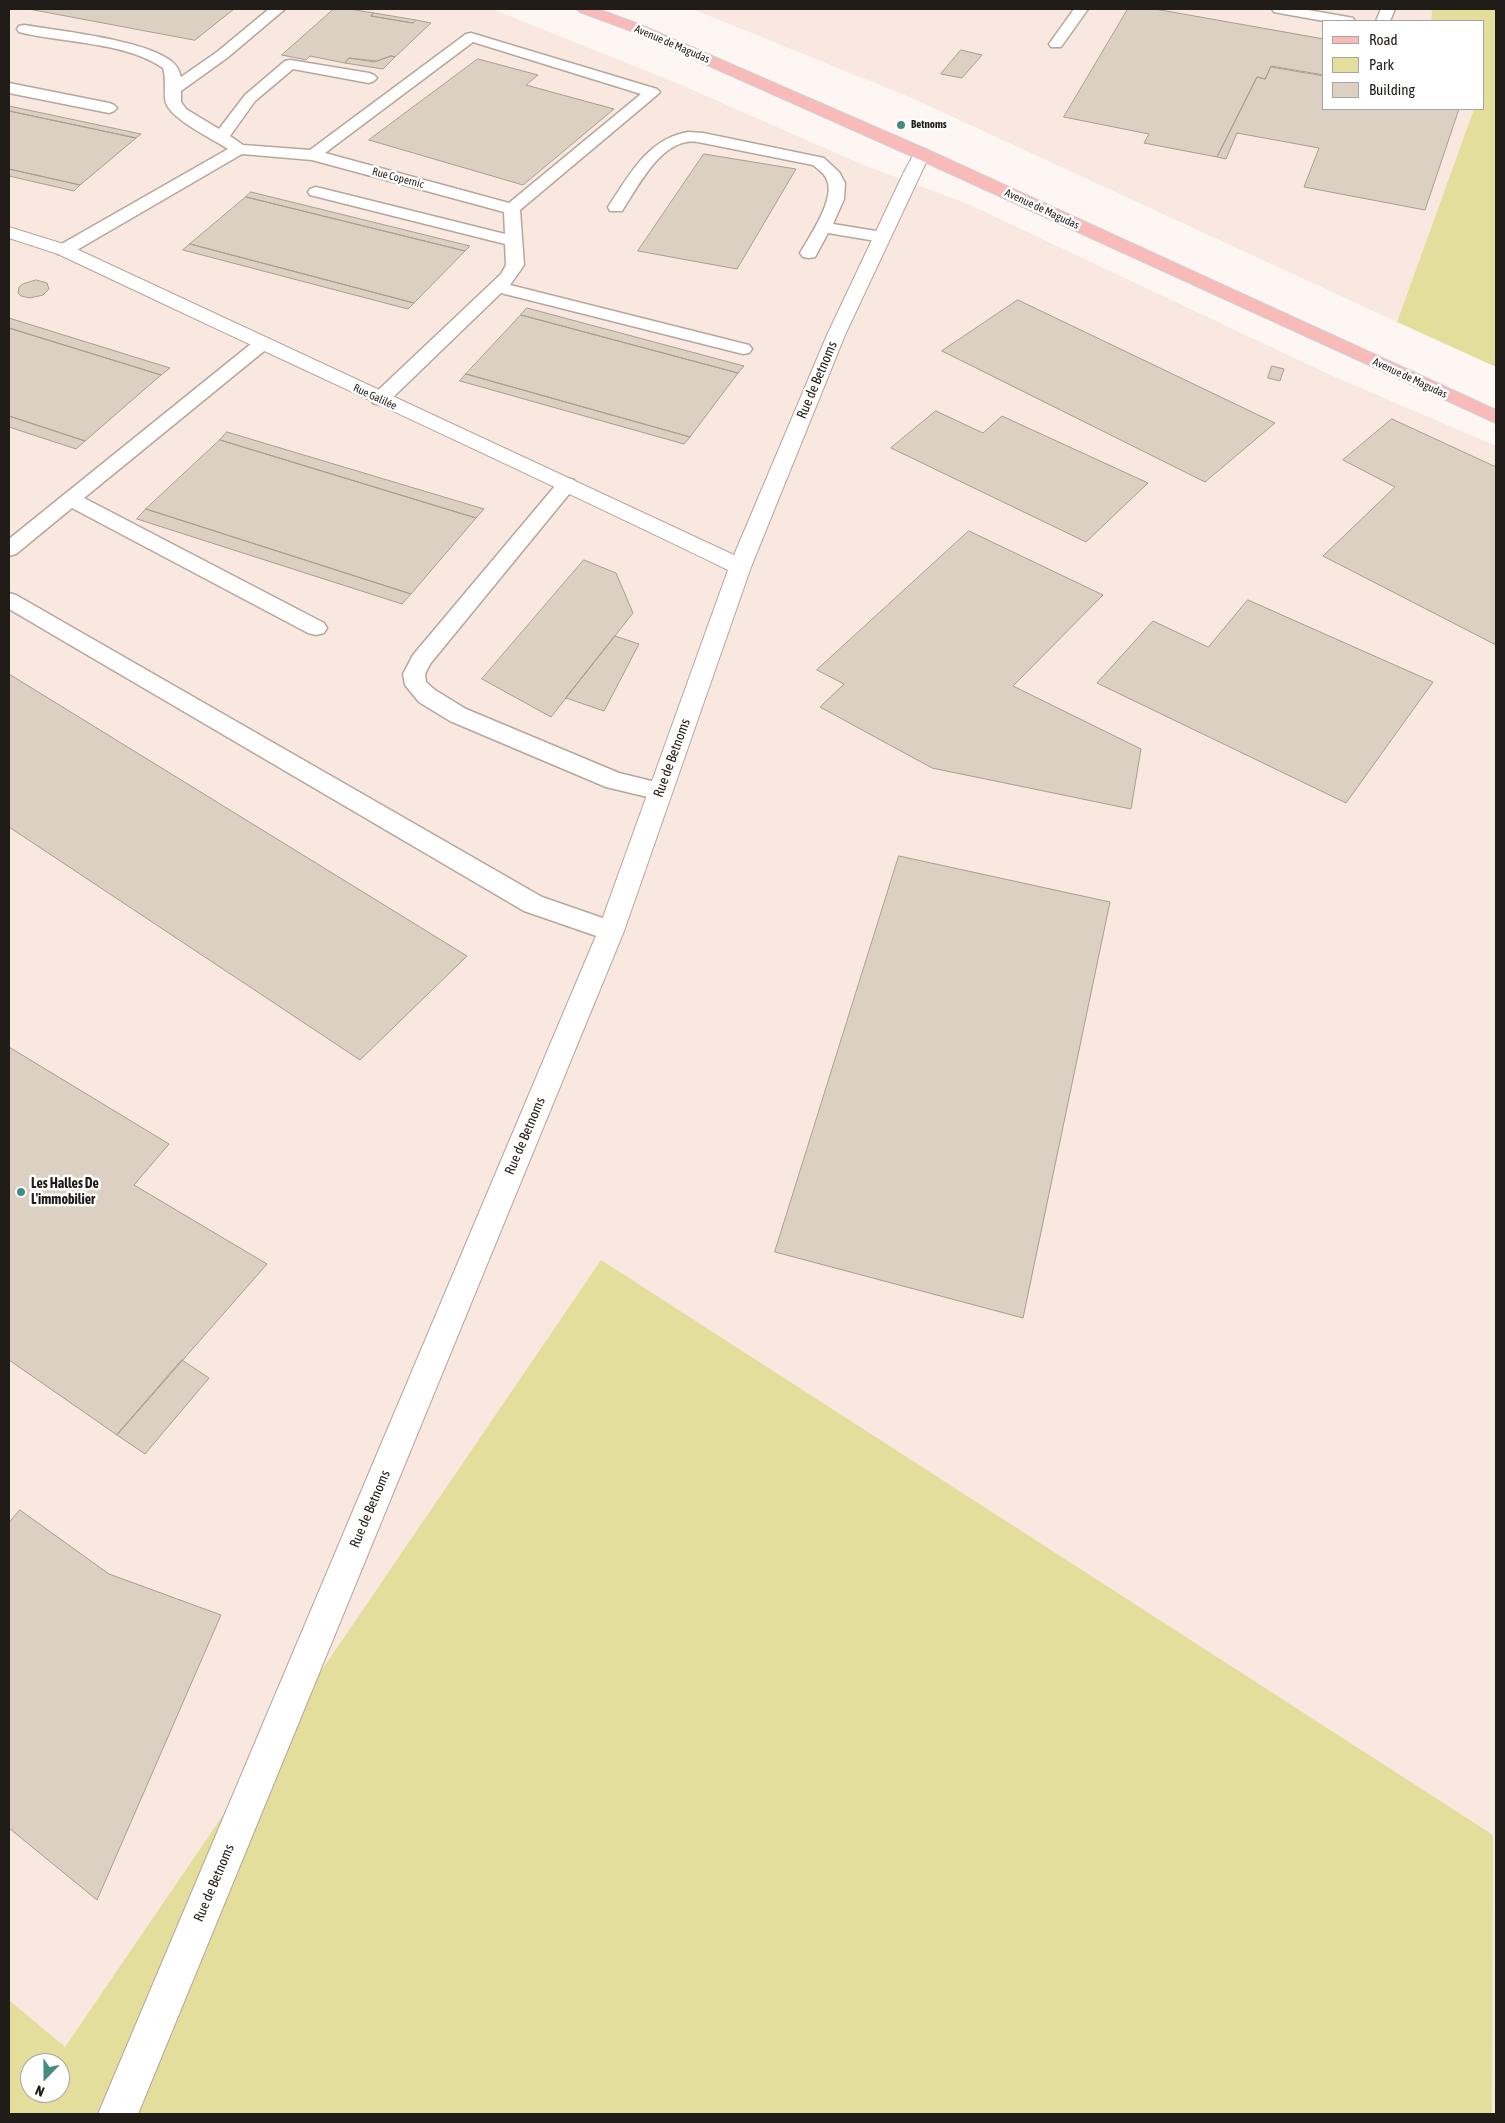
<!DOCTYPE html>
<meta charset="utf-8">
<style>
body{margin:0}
#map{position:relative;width:1505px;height:2123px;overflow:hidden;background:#fdf6f2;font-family:"Asap Condensed",sans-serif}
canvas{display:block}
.frame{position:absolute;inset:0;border:10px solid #221c18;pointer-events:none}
.legend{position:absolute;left:1322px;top:20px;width:162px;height:90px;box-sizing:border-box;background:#fff;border:1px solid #a7a4a3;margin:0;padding:6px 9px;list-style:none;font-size:15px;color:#221c18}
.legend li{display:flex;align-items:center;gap:10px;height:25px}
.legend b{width:25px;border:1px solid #a7a4a3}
.north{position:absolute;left:20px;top:2053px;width:50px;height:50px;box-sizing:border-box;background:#fff;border:1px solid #a7a4a3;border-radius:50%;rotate:202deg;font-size:14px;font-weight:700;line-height:20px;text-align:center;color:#221c18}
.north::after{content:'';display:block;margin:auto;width:18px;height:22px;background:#458b83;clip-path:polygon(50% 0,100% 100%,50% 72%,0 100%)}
</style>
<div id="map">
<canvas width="1505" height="2123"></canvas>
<div class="frame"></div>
<ul class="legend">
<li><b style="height:6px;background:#f8bbb9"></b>Road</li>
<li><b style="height:14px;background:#e3de9b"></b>Park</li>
<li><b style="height:14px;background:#dbd0c1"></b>Building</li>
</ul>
<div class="north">N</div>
</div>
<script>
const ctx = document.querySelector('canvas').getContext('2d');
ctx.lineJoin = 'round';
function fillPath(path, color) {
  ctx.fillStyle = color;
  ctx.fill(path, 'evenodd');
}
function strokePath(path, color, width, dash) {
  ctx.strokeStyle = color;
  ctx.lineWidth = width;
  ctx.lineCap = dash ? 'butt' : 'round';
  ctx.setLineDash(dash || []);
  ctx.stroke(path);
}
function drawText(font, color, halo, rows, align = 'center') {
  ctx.font = font + ' "Asap Condensed",sans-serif';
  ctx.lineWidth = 5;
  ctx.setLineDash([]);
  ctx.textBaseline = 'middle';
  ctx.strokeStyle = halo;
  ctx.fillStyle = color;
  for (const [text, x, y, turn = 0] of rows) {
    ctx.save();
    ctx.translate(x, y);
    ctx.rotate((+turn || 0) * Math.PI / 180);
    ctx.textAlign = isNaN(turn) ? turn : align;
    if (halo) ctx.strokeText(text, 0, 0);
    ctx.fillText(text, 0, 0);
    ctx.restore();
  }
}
fillPath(new Path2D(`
 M9,9H492L679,84L861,164L968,204L1328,374L1496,446V2114H1492L601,1260L65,2047L9,2000Z
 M692,9H1432L1431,21H1324V109H1474L1397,322L912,98Z`), '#f8e8e0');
fillPath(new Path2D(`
 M1432,9H1496V367L1397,322L1474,109H1484V21H1431Z
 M601,1260L1493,1835L1492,2114H9V2000L65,2047ZM30,2063H60V2093H30Z`), '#e3de9b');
const building = new Path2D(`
 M29,9H234L195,40Z
 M334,9H349L374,13L371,16L413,23L416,20L431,23L395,57L391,56L377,61L349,58L345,63L310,56L306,60L282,55Z
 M1128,9H1155L1324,39V75L1271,66L1265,79L1257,77L1217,157L1144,143L1149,134L1064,117Z
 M374,13L416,20L413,23L371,16Z
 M961,50L982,55L962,78L941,74Z
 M391,56L395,57L383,69L345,63L349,58L374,62Z
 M478,59L538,75L526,85L614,109L523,185L369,140Z
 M1271,67L1324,76V109H1459L1425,210L1304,187L1319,148L1237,133L1226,159L1217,157L1257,77L1265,79Z
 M9,106L141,134L136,138L9,111Z
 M9,111L136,138L80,185L9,169Z
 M704,154L796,169L737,269L638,251Z
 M9,169L80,185L74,191L9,176Z
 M251,192L470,246L465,251L246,197Z
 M246,197L465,251L414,303L190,244Z
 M190,244L414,303L408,309L183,250Z
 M36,280L47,283L49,289L43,295L30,298L21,296L18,293L19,287L23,284Z
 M1018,300L1275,423L1205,482L942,351Z
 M527,308L744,366L738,373L521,315Z
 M521,315L738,373L690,437L466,374Z
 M9,318L170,368L161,375L9,328Z
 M9,328L161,375L85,441L9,416Z
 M1272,366L1284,369L1280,381L1268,378Z
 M466,374L690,437L684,444L460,381Z
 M936,411L983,433L1002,416L1148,483L1086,542L891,448Z
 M9,416L85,441L76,449L9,427Z
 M1392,419L1496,467V645L1323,556L1395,487L1343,460Z
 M227,432L484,509L476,518L220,440Z
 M220,440L476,518L411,594L146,509Z
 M146,509L411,594L402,604L137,519Z
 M969,531L1103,595L1013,686L1141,749L1131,809L932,768L820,707L844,684L817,670Z
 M584,560L616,573L633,613L551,717L482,679Z
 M1248,600L1433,682L1346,803L1097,683L1153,621L1208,647Z
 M615,636L639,644L604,711L566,698Z
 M9,674L467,956L360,1060L9,827Z
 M899,856L1110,902L1023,1318L775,1252Z
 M9,1047L169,1144L134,1185L267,1264L117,1435L9,1360Z
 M182,1360L209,1378L145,1454L117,1435Z
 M20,1510L109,1574L221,1615L97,1900L9,1828V1523Z`);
fillPath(building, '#dbd0c1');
strokePath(building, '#a99f90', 1);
const service = new Path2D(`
 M269,9H285L227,58L181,91V102L186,109L219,129L245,95L285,61L290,60L369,73L374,75L377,78L374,81L369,83L293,69L255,101L230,136L243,145L310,150L466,34L471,33L657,89L660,92L657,95L520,210L524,265L510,285L749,345L752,349L749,353L743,354L501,293L387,403L380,405L373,403L371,399L373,395L501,274L506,265L505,244L310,195L308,192L310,189L316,187L505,234L504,212L312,160L242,154L70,254L64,255L58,254L55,250L58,246L228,149C213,139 172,120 166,103C163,95 167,80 163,68C127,42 62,43 19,32L17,29L19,26L24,25C60,31 145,40 171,61C177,65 179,71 181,77L217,52ZM473,42L641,94L509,203L325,153Z
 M1074,9H1088L1061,47H1051L1049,44Z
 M1272,9H1302L1348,17L1353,18L1355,21H1324L1279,13L1274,12Z
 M1381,9H1395L1390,21H1376Z
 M9,83L109,103L114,105L117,108L114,111L109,113L9,93Z
 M688,132L703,133L824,158L839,172L845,183L844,199L833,224L882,232L888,233L890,237L888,241L882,242L828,233L815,257L809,258L803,257L800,253C810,236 833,202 828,183C826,174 819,170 813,165L703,143C698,142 692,141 687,142C658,146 637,188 622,211H610L608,207C629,176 647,139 688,132Z
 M263,338L269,339L272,343L269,347L84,498L324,623L327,628L324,633L316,635L308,633L72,508L16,554L9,556V539L257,339Z
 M567,478L574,480L577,484L574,488L430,664L425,674L426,682L435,690L466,709L619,773L668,785L672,791L668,797L660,800L606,787L450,721L419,702L405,685L403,674L413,655L560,480Z
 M9,593L16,595L542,897L620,924L623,931L620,938L611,941L524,911L9,609Z`);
const minor = new Path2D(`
 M922,149L928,150L930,154L845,335L751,567L624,931L138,2114H98L598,931L728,570C506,462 281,360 58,254L9,238V227L70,246L734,555L827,335L904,172L916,150Z`);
const primary = new Path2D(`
 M577,9H598L641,25L928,150L1496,410V423L916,158L631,31L580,12Z`);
strokePath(service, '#b8a69d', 3);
strokePath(minor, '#b8a69d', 2);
strokePath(primary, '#d3d2d1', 2);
fillPath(service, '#fff');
fillPath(minor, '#fff');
fillPath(primary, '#f8bbb9');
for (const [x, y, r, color] of [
 [901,125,5,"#458b83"],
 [21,1192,5,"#458b83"]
]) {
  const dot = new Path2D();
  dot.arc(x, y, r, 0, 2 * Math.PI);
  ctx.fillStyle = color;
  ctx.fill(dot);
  strokePath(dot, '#fff', 2);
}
drawText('11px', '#221c18', '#fff', [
 ["Avenue de Magudas",672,44,23],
 ["Rue Copernic",398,178,15],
 ["Avenue de Magudas",1042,209,25],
 ["Avenue de Magudas",1410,378,25],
 ["Rue Galilée",375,397,25]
]);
drawText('bold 11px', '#221c18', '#fff', [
 ["Betnoms",911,125]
], 'left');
drawText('14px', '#221c18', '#fff', [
 ["Rue de Betnoms",817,380,-67],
 ["Rue de Betnoms",672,758,-70],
 ["Rue de Betnoms",525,1136,-67],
 ["Rue de Betnoms",370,1509,-67],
 ["Rue de Betnoms",214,1883,-67]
]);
drawText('bold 14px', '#221c18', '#fff', [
 ["Les Halles De",31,1184],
 ["L'immobilier",31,1200]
], 'left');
</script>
